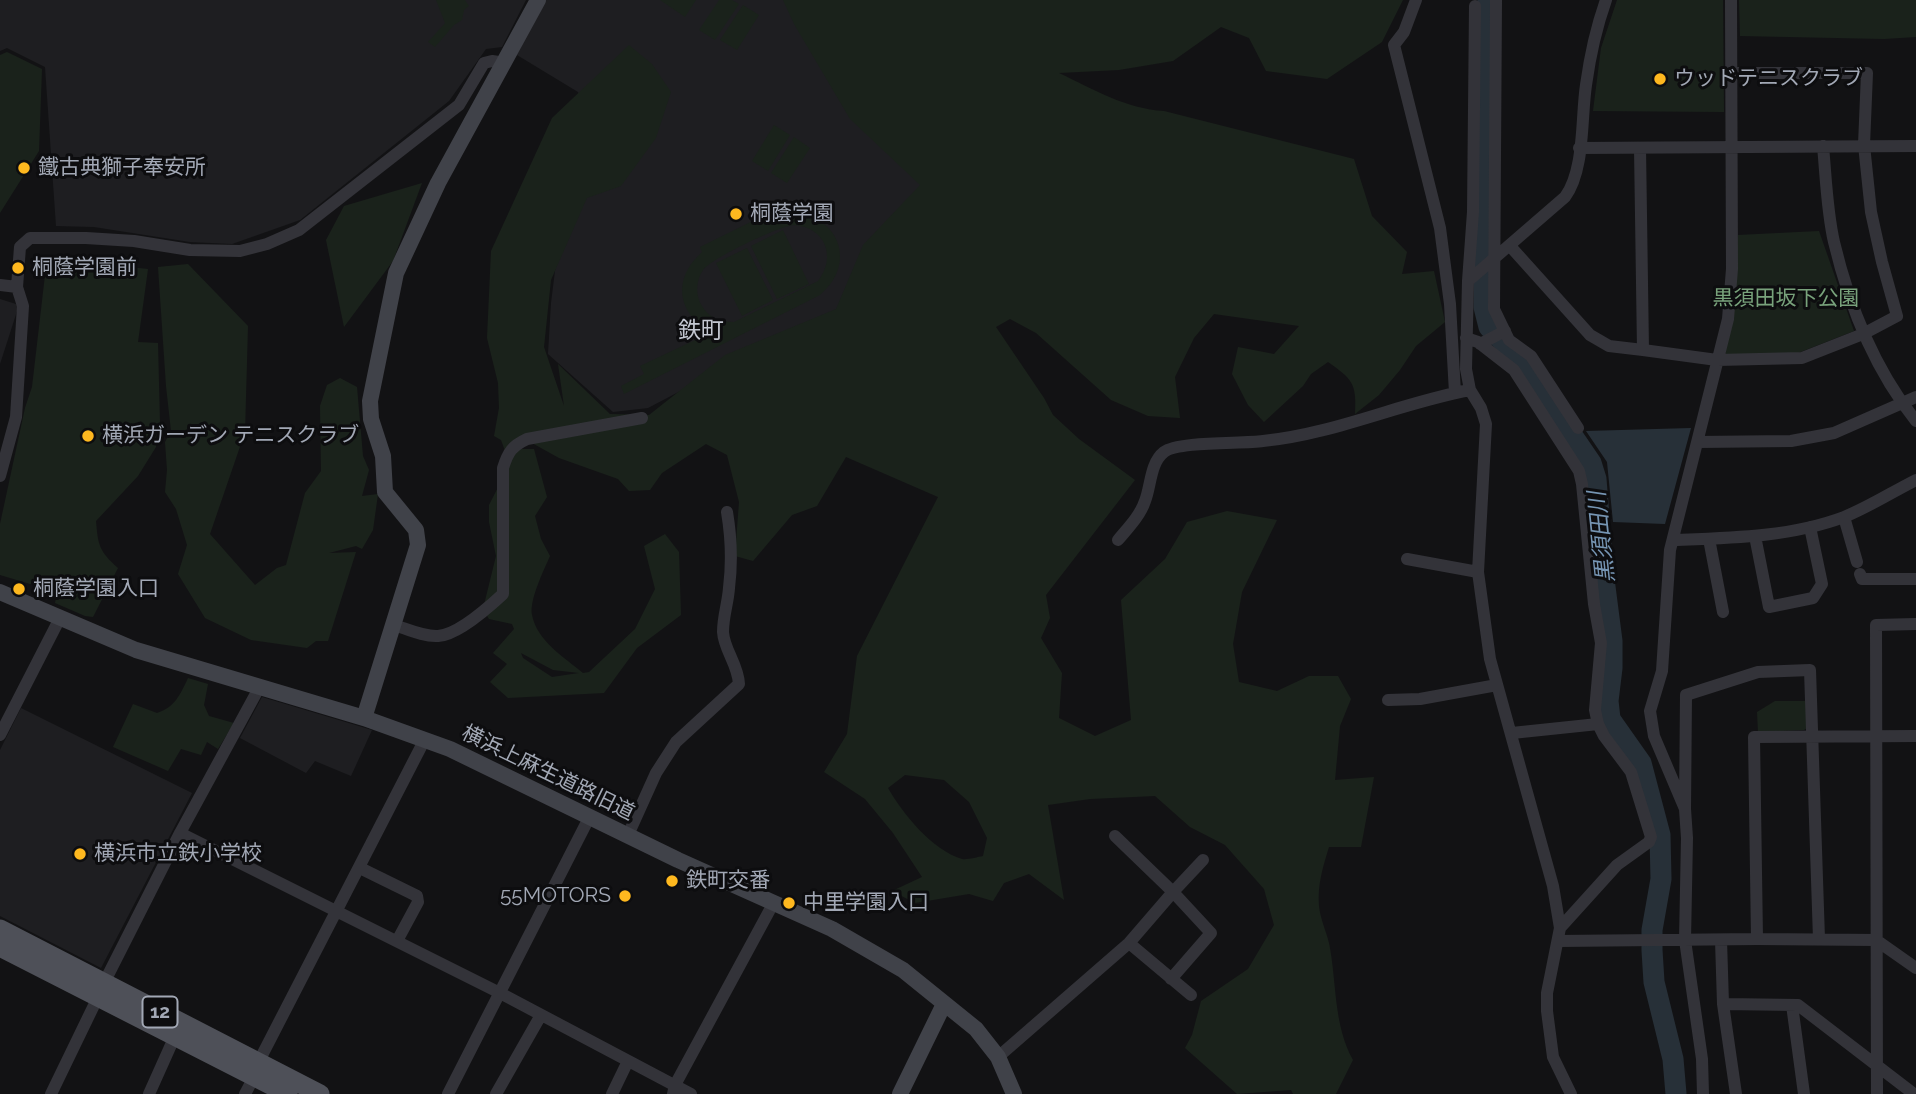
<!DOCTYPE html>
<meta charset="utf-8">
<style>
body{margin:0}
canvas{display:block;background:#121214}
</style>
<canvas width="1916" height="1094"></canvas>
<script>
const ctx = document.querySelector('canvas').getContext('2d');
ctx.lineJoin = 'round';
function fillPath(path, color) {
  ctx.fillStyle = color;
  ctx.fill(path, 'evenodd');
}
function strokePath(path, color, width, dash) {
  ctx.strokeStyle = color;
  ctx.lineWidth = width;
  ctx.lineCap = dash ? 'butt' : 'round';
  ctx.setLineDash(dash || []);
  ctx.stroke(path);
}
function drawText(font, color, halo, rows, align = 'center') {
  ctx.font = font + ' Raleway,"Noto Sans JP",sans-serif';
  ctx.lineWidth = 6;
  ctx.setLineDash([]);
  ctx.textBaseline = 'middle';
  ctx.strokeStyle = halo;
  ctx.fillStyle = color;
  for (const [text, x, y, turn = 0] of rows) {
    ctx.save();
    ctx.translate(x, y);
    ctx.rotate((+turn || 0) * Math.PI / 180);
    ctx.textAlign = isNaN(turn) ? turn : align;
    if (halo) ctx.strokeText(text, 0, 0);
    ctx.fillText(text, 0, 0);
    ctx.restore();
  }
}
fillPath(new Path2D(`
 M0,0H526L502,47L486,49L449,101L300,220L232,244L190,242L94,227L56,226L45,67L7,48L0,51Z
 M544,0H799L925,183L834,324L764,347L648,408L613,412L548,354L551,303L560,231L585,107L578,92L517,55Z
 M0,299L19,305L0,364Z
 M262,697L372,730L351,776L315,761L306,773L240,738Z
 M21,708L192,793L101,968L0,916V750Z`), '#1e1e21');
fillPath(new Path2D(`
 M436,0H465L469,6L464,10L462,20L454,25L435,47L428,42L445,23Z
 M660,0H696L685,17Z
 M719,0H732L739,4L715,40L699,30Z
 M783,0H1403L1382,42L1327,79L1266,71L1249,38L1221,27L1173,61L1119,70L1059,73C1093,89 1126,109 1164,111L1354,159L1372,216L1407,252L1402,274L1434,271L1445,322L1416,346L1400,370L1379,395L1355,414C1357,383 1352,379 1328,362L1311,374L1303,386L1264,422L1248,405L1232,374L1238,347L1274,354L1299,326L1214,314L1194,338L1175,377L1180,418L1148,416L1111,400L1036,333L1010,319L996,327L1044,398L1053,415L1079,439L1135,480L1046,595L1050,618L1041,638L1062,673L1059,718L1095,736L1131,720L1121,600L1165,559L1187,522L1227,511L1277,520L1242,592L1233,644L1239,682L1277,691L1309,676H1338L1351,699L1340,726L1335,780L1374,777L1361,847H1329C1323,866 1317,886 1319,906C1320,918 1326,931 1329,943C1337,982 1333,1024 1353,1060L1336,1094H1293L1291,1090L1237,1094L1185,1048L1192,1035L1201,1001L1248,969L1274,925L1264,889L1225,845L1190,827L1155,796L1090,799L1048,805L1064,900L1029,874L1004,883L993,901L969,894L915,903L892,891L922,877L893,833L865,799L824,772L847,734L857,656L938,497L846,457L817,506L792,515L753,561L735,556L739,502L727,455L706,444L662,473L650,490L629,491L618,479L559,458L532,443L517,449H534L547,497L535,516L541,539L550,556C544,570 529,600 532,615C537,641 564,657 583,673L589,672L635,629L655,589L644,546L665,534L679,552L681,615L637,648L604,693L508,698L490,682L507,664L493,653L514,629L512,624L489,619L483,609L496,556L489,522V505L510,464L501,440L494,436L499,408L498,383L487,338L491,251L552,118L629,45L652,64L671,92L656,138L621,186L587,198L551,280L544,347L564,406L558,364L610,414L649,415L725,355L836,309L863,245L920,185L850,119L794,24ZM521,653L553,670L579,673L552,677L523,658ZM905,775L944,780L969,802L987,838L983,856C977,857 968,860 962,859C932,850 903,814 888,788Z
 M1617,0H1723L1724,112L1593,111L1601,48Z
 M1739,0H1916V37L1884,39L1740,36Z
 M743,5L759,15L737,50L720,40Z
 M7,52L42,69L39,151L0,213V55Z
 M774,125L790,135L768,171L752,161Z
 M794,137L810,148L787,183L771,173Z
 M422,183L393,261L344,327L326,240L344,206Z
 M779,208L782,213C833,207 862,260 820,295L624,394L621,386L644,374L640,366L710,333C677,312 672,279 702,252L700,247ZM794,225C825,227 837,257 818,281L734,322C720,322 709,318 702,306C695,295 696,280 703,270C712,258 779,226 794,225Z
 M783,230L809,284L777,299L751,246Z
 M1819,231L1854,331L1798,353L1725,356L1738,235Z
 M747,248L773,300L742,316L716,263Z
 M47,258L148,269L138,342L158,343L160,424L157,425L156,447L138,476L96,521C98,545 99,551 118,568L93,617L85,616L55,603L57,592L0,575V524L25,408L32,387Z
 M188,264L248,326L245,432L210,534L255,585L277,568L286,565L305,493L321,471L320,406L327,385L340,378L357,387L363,456L369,470L362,496L378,494L373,530L362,549L356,546L329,553L356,552L328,641H316L307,648L251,640L205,618L178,574L187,545L176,509L165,492L167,470L165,442L171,431L166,386L158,267Z
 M188,678L208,684L204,705L209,716L234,723L218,749L207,742L201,755L181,749L168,771L113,747L133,704L157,713C175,707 180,695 188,678Z
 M1775,701H1809V727L1804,730L1758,732L1757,712Z`), '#1a221b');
fillPath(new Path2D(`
 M1691,428L1665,524L1613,522L1607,462L1586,431Z`), '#273038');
strokePath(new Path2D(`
 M1488,0L1484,307L1489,327L1520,359L1591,463L1596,479L1604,579L1612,641V668L1608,701L1610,719L1641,763L1660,835L1661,879L1652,930V950L1654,982L1673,1059L1676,1094`), '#273038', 21);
strokePath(new Path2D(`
 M1416,0L1404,32L1394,45L1440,228L1450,304L1455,393
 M1496,0L1494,309L1509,340L1531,356L1578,428
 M1475,6L1473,212L1468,281L1466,369L1470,390L1481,408L1486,424L1478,572L1490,659L1553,886L1560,928L1547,993V1011L1553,1057L1571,1094
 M1823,146C1826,178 1827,212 1834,242C1849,305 1875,370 1916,421
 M1579,148L1916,146
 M1640,148L1643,350L1717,360L1802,358L1863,334L1897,316L1882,262L1871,212L1864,145L1867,73H1731
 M1510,246L1590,335L1609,346L1643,350
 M1468,281L1565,197C1585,170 1581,118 1586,85C1590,56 1596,28 1606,0
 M0,285L17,287
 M1466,338L1478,342L1514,370L1579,471L1582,484L1594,604L1601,643L1595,710L1598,724L1604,736L1631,772L1651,837L1649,842L1617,865L1560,928
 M1480,344L1505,331
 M1698,442L1791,441L1834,433L1916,397
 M0,476L16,417L23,306L17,287L20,247L30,238H86L134,241L190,250L240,251L267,244L299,230L459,105L484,63L492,61L505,63
 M1844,517L1857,562
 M1755,536L1769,607L1813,598L1822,584L1810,527
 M1709,539L1723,612
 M1118,540C1128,528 1140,516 1145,501C1151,486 1150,463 1164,452C1178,441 1242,444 1263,441C1334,434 1400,403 1470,390
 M1673,540C1730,538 1791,537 1844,517C1869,507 1892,492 1916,480
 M1407,559L1478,572
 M1860,574L1862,579H1916
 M394,625C407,629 424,637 438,636C458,635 489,607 503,594V468C508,452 512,446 527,439L642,418
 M1388,700L1420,699L1497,685
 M1512,733L1598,724
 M0,735L60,618
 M1685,809L1654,736L1650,711L1662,671L1670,550L1728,319L1732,269L1731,0
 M180,833L500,993L691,1094
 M628,835L656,773L676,742L739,684C738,664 724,650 723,632C723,616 728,603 729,588C732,564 731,536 727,512
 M1115,836L1173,892L1211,933L1171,979
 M360,868L417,896L418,902L397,941
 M1757,939L1754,737L1916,736
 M1721,940L1723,1004L1736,1094
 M1558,941L1757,939L1876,940L1916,968
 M1129,943L1191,995
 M104,983L180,833L259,688
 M1723,1004L1798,1005L1914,1094
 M1792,1005L1804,1094
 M998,1057L1129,943L1173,892L1203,860
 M258,1063L425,739
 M51,1094L98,997
 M149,1094L175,1036
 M245,1094L254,1077
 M448,1094L590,816
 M496,1094L541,1015
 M612,1094L628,1061
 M673,1094L675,1085L773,904
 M1703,1094L1702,1059L1685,940L1687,838L1685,809L1686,695L1758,672L1810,670L1819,939
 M1877,1094L1876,625L1916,624`), '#333339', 12);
strokePath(new Path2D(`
 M0,592L136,650L364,718L450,749L678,860L832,929L903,970L976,1029L998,1057L1014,1094
 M364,718L418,545L416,530L385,492L383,456L371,419L370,401L396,273L438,183L538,0
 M900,1094L944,1004`), '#404249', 16);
strokePath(new Path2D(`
 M0,929L320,1094
 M0,947L288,1094`), '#4e5058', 19);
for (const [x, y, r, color] of [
 [1660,79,7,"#feb81f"],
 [24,168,7,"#feb81f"],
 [736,214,7,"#feb81f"],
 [18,268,7,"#feb81f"],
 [88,436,7,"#feb81f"],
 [19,589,7,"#feb81f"],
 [80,854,7,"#feb81f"],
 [672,881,7,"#feb81f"],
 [625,896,7,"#feb81f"],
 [789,903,7,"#feb81f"]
]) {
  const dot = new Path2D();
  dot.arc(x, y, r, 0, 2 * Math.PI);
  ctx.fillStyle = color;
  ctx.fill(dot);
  strokePath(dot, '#0d0d0f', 2.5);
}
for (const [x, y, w] of [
 [160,1012,35]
]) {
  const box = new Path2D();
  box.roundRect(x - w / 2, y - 15.5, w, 31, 5);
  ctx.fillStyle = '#0d0d0f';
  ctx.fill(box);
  strokePath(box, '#a2a8b5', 2);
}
drawText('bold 19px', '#a2a8b5', null, [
 ["12",160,1012]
]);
drawText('21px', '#a2a8b5', '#0d0d0f', [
 ["ウッドテニスクラブ",1674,79],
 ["鐵古典獅子奉安所",38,168],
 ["桐蔭学園",750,214],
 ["桐蔭学園前",32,268],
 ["横浜ガーデン テニスクラブ",102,436],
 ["桐蔭学園入口",33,589],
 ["横浜市立鉄小学校",94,854],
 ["鉄町交番",686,881],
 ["55MOTORS",611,896,"right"],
 ["中里学園入口",803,903]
], 'left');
drawText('21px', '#78a27b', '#0d0d0f', [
 ["黒須田坂下公園",1786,299]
]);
drawText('21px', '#a2a8b5', '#0d0d0f', [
 ["横浜上麻生道路旧道",548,773,26]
]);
drawText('23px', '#c3c7d1', '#0d0d0f', [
 ["鉄町",701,331]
]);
drawText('italic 23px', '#7695b3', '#0d0d0f', [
 ["黒須田川",1602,537,-96]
]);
</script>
